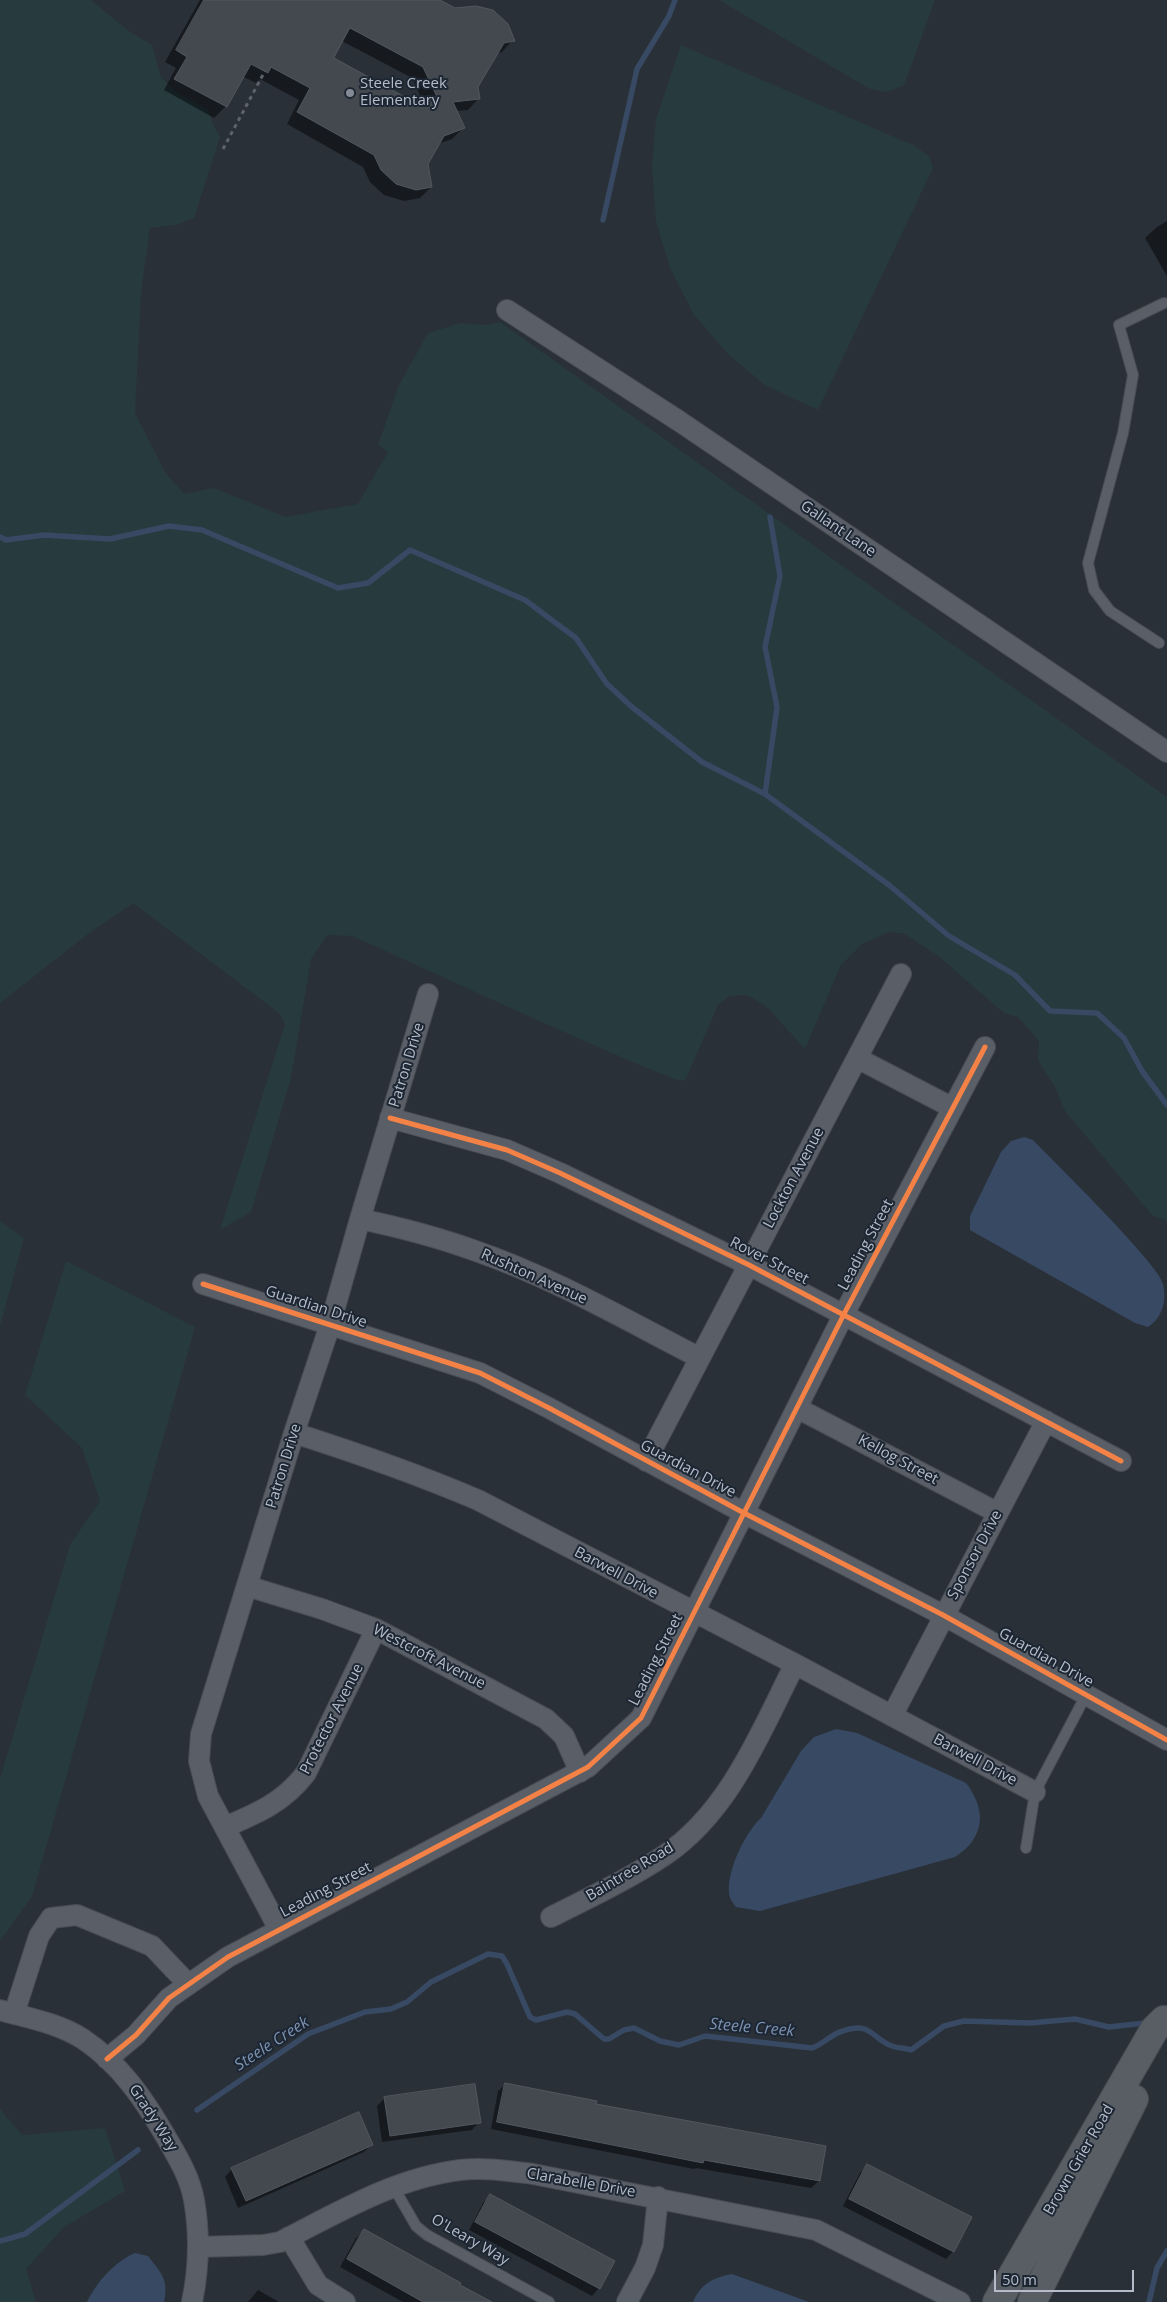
<!DOCTYPE html>
<style>
body{margin:0}
#map{position:relative;width:1167px;height:2302px;overflow:hidden;background:#2a3038;font-family:"Open Sans",sans-serif}
canvas{display:block}
.scale{position:absolute;left:994px;top:2270px;width:140px;height:22px;box-sizing:border-box;border:2px solid #b4bcc9;border-top:0;padding-left:6px;font-size:15px;line-height:18px;white-space:nowrap;color:#b4bcc9;-webkit-text-stroke:4px #1d2633;paint-order:stroke}
</style>
<div id="map">
<canvas width="1167" height="2302"></canvas>
<div class="scale">50 m</div>
</div>
<script>
const ctx = document.querySelector('canvas').getContext('2d');
ctx.lineJoin = 'round';
function fillPath(path, color) {
  ctx.fillStyle = color;
  ctx.fill(path, 'evenodd');
}
function strokePath(path, color, width, dash) {
  ctx.strokeStyle = color;
  ctx.lineWidth = width;
  ctx.lineCap = dash ? 'butt' : 'round';
  ctx.setLineDash(dash || []);
  ctx.stroke(path);
}
function drawText(font, color, halo, rows, align = 'center') {
  ctx.font = font + ' "Open Sans",sans-serif';
  ctx.lineWidth = 4;
  ctx.setLineDash([]);
  ctx.textBaseline = 'middle';
  ctx.strokeStyle = halo;
  ctx.fillStyle = color;
  for (const [text, x, y, turn = 0] of rows) {
    ctx.save();
    ctx.translate(x, y);
    ctx.rotate((+turn || 0) * Math.PI / 180);
    ctx.textAlign = isNaN(turn) ? turn : align;
    if (halo) ctx.strokeText(text, 0, 0);
    ctx.fillText(text, 0, 0);
    ctx.restore();
  }
}
fillPath(new Path2D(`
 M0,0H91L130,32L152,45L161,77L176,92L209,110L213,125L220,137L194,218L176,225L150,228L141,292L135,413L165,472L184,494L214,488L285,517L358,504L388,452L378,445L399,385L428,333L460,323L485,325L500,322L1167,797V1221L1152,1215L1065,1111L1055,1087L1038,1060L1039,1041L1018,1017L1004,1013L937,955L905,934L889,932L862,944L841,965L805,1049L766,1006L747,995L729,996L718,1005L685,1081L674,1079C565,1035 460,984 352,936L327,935L311,959L291,1078L251,1212L220,1230L285,1024L279,1013L133,903L88,934L0,1003Z
 M719,0H935L904,85L887,92L870,89Z
 M681,45L913,145L929,156L933,168L818,410L765,385L730,356L694,315L670,268L656,221L652,167L656,119Z
 M0,1221L24,1238L0,1326Z
 M66,1261L195,1327L32,1896L0,1941V1779L70,1545L100,1501L82,1448L25,1395Z
 M0,2109L22,2135L105,2128L125,2191L64,2227L26,2269L36,2302H0Z`), '#273a3e');
fillPath(new Path2D(`
 M1024,1137L1033,1140C1054,1162 1159,1264 1163,1284C1167,1301 1162,1318 1148,1327L1135,1323L970,1230V1216L1001,1152L1011,1141Z
 M836,1729L857,1733L966,1783C987,1810 985,1838 955,1857L760,1911L736,1907C733,1903 729,1898 729,1893C727,1870 745,1833 761,1818L801,1751L814,1737Z
 M135,2253L148,2256C161,2273 169,2279 164,2302H87C97,2282 114,2262 135,2253Z
 M732,2274L809,2302H693C701,2284 712,2278 732,2274Z`), '#384963');
fillPath(new Path2D(`
 M200,0H437L513,40L502,52L497,53L477,87L479,98L468,110L456,111L463,128L452,139L438,144L426,164L431,187L420,198L404,201L384,195L370,182L363,167L287,124L299,100L260,79L256,83L242,76L226,106L214,118L164,90L176,68L165,62ZM342,41L412,78L421,98L404,99L332,59Z
 M1167,221V276L1145,238L1157,227Z
 M506,2084L595,2105L825,2147L819,2181L811,2188L696,2168L694,2169L491,2129L498,2091Z
 M385,2098L479,2122L472,2130L382,2142L377,2106Z
 M371,2145L364,2152L238,2208L225,2177L232,2169Z
 M868,2165L953,2251L946,2259L843,2206L860,2173Z
 M491,2195L599,2288L592,2296L469,2230L483,2203Z
 M364,2231L458,2285L489,2302H403L340,2267L356,2238Z
 M258,2290L279,2302H248Z`), '#0007');
strokePath(new Path2D(`
 M603,220L637,69L669,16L675,0
 M0,537L6,540L44,535L110,539L169,526L202,530L338,588L368,583L410,550L525,600L576,638L607,684L632,707L702,762L765,794L889,885L949,936L1015,975L1050,1011L1097,1013L1124,1038L1142,1071L1167,1105
 M765,794L777,707L765,647L780,576L770,517
 M197,2110L308,2034L365,2012L391,2009L407,2002L431,1982L488,1954L502,1956L507,1964L530,2017L536,2020L567,2012L575,2014L604,2039H609L624,2030L634,2028L660,2041L679,2045L705,2036L812,2048C824,2044 831,2034 843,2031C871,2021 871,2038 892,2046C897,2048 905,2048 911,2050L944,2026L964,2021L1030,2023L1075,2019L1109,2027L1145,2023
 M0,2241L25,2234L138,2150
 M1149,2302L1157,2268L1167,2251`), '#384963', 5.5);
const building = new Path2D(`
 M204,0H440L455,8L476,6L493,10L508,24L515,41L504,43L478,87L480,99L453,102L465,128L444,136L428,164L432,187L416,190L396,184L381,170L374,155L297,112L310,88L271,67L268,73L251,64L227,107L174,79L187,57L176,50ZM350,28L423,67L437,97H405L334,58Z
 M505,2083L597,2101L596,2104L826,2146L820,2181L704,2160L703,2163L497,2122Z
 M475,2084L481,2123L390,2136L384,2097Z
 M359,2112L373,2145L246,2201L231,2168Z
 M867,2164L972,2217L954,2252L849,2199Z
 M490,2194L615,2261L600,2289L475,2222Z
 M364,2229L461,2283L460,2285L492,2302H423L347,2259Z`);
fillPath(building, '#444950');
strokePath(building, '#52575f', 1);
const service = new Path2D(`
 M1159,643L1110,611L1094,590L1088,563L1123,433L1133,375L1119,325L1164,303
 M1026,1848L1035,1792L1086,1695
 M393,2186L416,2226L427,2235L549,2302`);
const minor = new Path2D(`
 M507,310L679,421L1167,752
 M857,1058L953,1108
 M390,1118L507,1150L560,1173L749,1265L1121,1461
 M360,1219C398,1227 437,1237 473,1250C552,1277 626,1320 700,1358
 M203,1284L480,1373L549,1408L744,1513L943,1615L1167,1740
 M797,1408L998,1513
 M294,1433C357,1453 417,1474 478,1500L795,1664L1035,1792
 M646,1461L901,974
 M247,1586L322,1609L376,1629L546,1719L564,1736L580,1772
 M892,1716L1046,1421
 M225,1827C258,1813 284,1802 306,1773L376,1629
 M551,1917C589,1898 629,1879 665,1855C730,1811 761,1731 795,1664
 M279,1929L208,1796L199,1761L201,1734L294,1433L330,1325L360,1219L428,994
 M0,2010C28,2018 58,2023 83,2039C120,2064 144,2099 166,2137C177,2156 190,2177 194,2200C200,2234 199,2268 192,2302
 M14,2014L39,1936L51,1918L77,1915L152,1946L188,1984
 M107,2059L136,2035L169,1998L228,1957L588,1767L641,1718L844,1314L985,1047
 M289,2237L318,2285L345,2302
 M198,2247L263,2245L280,2242C337,2213 395,2178 460,2170C484,2167 509,2171 533,2174L816,2230L960,2302
 M627,2302L645,2268L653,2245L658,2197`);
const secondary = new Path2D(`
 M997,2302L1154,2030L1164,2020
 M1032,2302L1134,2099`);
strokePath(service, '#484c53', 12);
strokePath(minor, '#484c53', 22);
strokePath(secondary, '#484c53', 30);
strokePath(new Path2D(`
 M223,149L265,71`), '#5d636a', 3, [4, 4]);
strokePath(service, '#5a5e66', 10);
strokePath(minor, '#5a5e66', 20);
strokePath(secondary, '#595d64', 28);
strokePath(new Path2D(`
 M390,1118L507,1150L560,1173L749,1265L1121,1461
 M203,1284L480,1373L549,1408L744,1513L943,1615L1167,1740
 M107,2059L136,2035L169,1998L228,1957L588,1767L641,1718L844,1314L985,1047`), '#f48246', 5);
for (const [x, y, r, color] of [
 [350,93,5,"#848b96"]
]) {
  const dot = new Path2D();
  dot.arc(x, y, r, 0, 2 * Math.PI);
  ctx.fillStyle = color;
  ctx.fill(dot);
  strokePath(dot, '#1d2633', 2);
}
drawText('15px', '#b4bcc9', '#1d2633', [
 ["Steele Creek",360,84],
 ["Elementary",360,101]
], 'left');
drawText('15px', '#b4bcc9', '#1d2633', [
 ["Gallant Lane",838,529,34],
 ["Patron Drive",407,1065,-73],
 ["Lockton Avenue",794,1178,-62],
 ["Leading Street",866,1245,-62],
 ["Rover Street",769,1261,27],
 ["Rushton Avenue",534,1277,24],
 ["Guardian Drive",316,1307,18],
 ["Kellog Street",898,1460,28],
 ["Patron Drive",284,1466,-73],
 ["Guardian Drive",688,1469,28],
 ["Sponsor Drive",975,1555,-62],
 ["Barwell Drive",616,1573,28],
 ["Westcroft Avenue",429,1657,27],
 ["Guardian Drive",1046,1658,29],
 ["Leading Street",656,1660,-63],
 ["Protector Avenue",332,1719,-63],
 ["Barwell Drive",975,1760,28],
 ["Baintree Road",630,1872,-31],
 ["Leading Street",326,1890,-28],
 ["Grady Way",153,2118,57],
 ["Brown Grier Road",1079,2160,-60],
 ["Clarabelle Drive",581,2183,10],
 ["O'Leary Way",470,2240,30]
]);
drawText('italic 16px', '#7c92b1', '#1d2633', [
 ["Steele Creek",752,2028,5],
 ["Steele Creek",272,2044,-33]
]);
</script>
